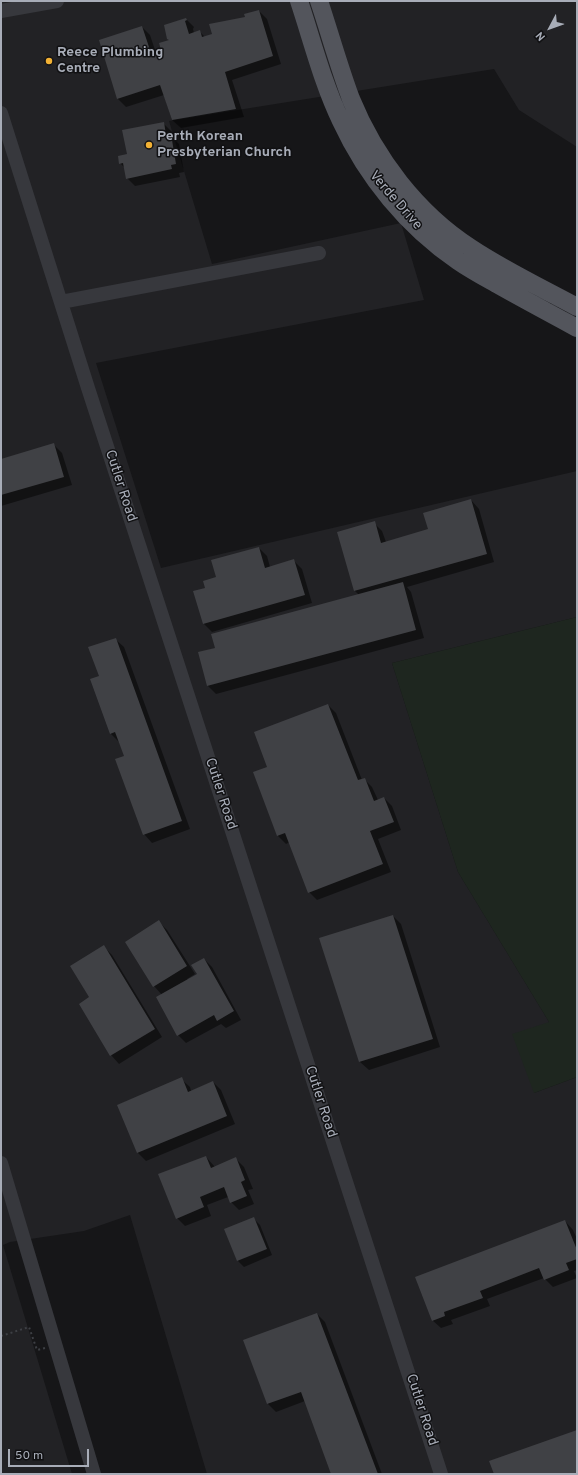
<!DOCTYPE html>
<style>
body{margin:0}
#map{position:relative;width:578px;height:1475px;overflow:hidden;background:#161618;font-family:Overpass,sans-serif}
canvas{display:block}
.frame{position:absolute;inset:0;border:2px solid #a8adb8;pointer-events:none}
.north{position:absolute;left:530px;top:8px;width:40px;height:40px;-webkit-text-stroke:3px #111113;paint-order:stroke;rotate:229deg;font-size:11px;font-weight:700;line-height:16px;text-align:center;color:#a8adb8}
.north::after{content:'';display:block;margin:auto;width:14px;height:18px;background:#a8adb8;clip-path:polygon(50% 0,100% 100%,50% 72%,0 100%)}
.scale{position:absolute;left:8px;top:1449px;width:81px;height:18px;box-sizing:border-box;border:2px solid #a8adb8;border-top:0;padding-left:5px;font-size:12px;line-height:14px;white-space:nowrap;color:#a8adb8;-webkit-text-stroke:3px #111113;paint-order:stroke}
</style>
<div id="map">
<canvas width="578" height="1475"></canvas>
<div class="frame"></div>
<div class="north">N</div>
<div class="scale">50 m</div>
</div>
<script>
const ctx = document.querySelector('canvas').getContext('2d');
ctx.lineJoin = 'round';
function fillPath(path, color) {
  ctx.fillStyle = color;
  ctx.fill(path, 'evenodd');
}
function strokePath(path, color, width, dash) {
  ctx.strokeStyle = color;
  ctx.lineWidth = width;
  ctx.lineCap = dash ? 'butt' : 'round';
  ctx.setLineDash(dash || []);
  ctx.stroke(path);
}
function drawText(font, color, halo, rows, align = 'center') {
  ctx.font = font + ' Overpass,sans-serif';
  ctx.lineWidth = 3;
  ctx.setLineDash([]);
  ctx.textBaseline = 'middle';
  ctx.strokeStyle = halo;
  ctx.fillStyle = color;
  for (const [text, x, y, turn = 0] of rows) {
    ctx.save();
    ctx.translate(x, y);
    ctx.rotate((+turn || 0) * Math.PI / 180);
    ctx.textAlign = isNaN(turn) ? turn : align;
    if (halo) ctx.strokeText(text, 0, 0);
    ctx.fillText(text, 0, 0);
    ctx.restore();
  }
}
fillPath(new Path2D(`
 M1,1H577V147L519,110L494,69L169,121L212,264L401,223L424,300L96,363L161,568L577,471V617L392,663L458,872L549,1022L534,1093L577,1077V1474H207L130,1215L84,1231L10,1242L3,1245L72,1474H1Z`), '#222225');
fillPath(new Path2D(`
 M577,617V1077L534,1093L512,1034L549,1022L458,872L392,663Z`), '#1e261f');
fillPath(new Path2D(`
 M259,11L267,19L281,64L232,80L244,117L181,128L172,120L164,95L126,107L118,99L100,41L142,27L150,35L156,53L162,50L186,19L194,27L193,29L194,33L199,31L205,37L214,34Z
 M164,124L172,132L173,138L179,144L184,172L179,173L180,177L135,186L127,178L125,168L120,163Z
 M54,445L62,453L72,485L1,506V460Z
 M471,500L479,509L494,562L407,587L411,592L424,638L216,694L208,686L199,653L216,648L359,595L355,591L338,533L374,523L382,531L386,542L429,530Z
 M259,548L267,556L270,567L294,561L302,569L312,603L212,632L204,624L194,592L206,588L217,578Z
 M115,639L124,647L190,829L152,843L144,834L125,756L119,742L111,734Z
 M328,705L336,713L362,780L364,779L372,787L378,800L384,798L392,806L401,830L378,839L391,872L317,900L309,892L290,842L286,844L278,836L269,767Z
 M393,916L401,924L440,1047L369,1070L360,1062L320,939Z
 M159,922L167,930L195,974L187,979L188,980L198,975L204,959L212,967L241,1020L226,1028L221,1024L186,1043L178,1035L162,995L154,986Z
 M104,947L112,955L162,1037L119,1064L111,1055L80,1004L90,998Z
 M181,1079L190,1087L191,1091L213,1082L221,1090L235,1124L146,1161L138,1153L118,1105Z
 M206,1157L215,1167L236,1159L244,1167L253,1189L248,1190L254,1204L239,1210L231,1202L228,1197L207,1205L211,1216L185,1226L177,1218Z
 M254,1219L260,1225L272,1255L244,1267L238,1261Z
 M565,1221L573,1230L577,1239V1270L574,1271L577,1278L553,1287L544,1278L487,1299L490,1306L451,1320L453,1324L441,1328L432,1320Z
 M317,1314L325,1322L382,1474H332L305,1401L276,1412L268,1404L245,1341Z`), '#0007');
fillPath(new Path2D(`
 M259,10L273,56L225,72L236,109L172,120L160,85L117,99L99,40L142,26L151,53L161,50L159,43L169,40L167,39L164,25L186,18L187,20L185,21L189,34L200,30L202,37L212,34L209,24L245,17L244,14Z
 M164,122L166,135L171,134L176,164L171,165L172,169L126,179L123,163L119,164L118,156L127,154L122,130Z
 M54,443L64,477L1,495V459Z
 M471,499L487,554L354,591L337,532L375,521L381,543L428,529L423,513Z
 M259,547L265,568L294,559L305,595L203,624L193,591L205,588L203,581L216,577L211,560Z
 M403,582L416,630L207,686L198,652L215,648L211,634Z
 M116,638L182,821L143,835L115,759L124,756L115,732L110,734L90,679L99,676L88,647Z
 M328,704L358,780L365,778L374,801L384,797L394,822L370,831L383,864L308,893L285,833L277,836L253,772L267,767L254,732Z
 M393,915L433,1039L359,1062L319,938Z
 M159,920L187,966L153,987L125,942Z
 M104,945L155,1029L110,1056L79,1004L89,997L70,966Z
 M204,958L234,1011L217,1021L214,1015L177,1036L156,997L197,974L191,965Z
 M182,1077L188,1092L213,1081L227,1116L137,1153L117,1105Z
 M206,1156L211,1168L236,1157L245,1180L241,1182L247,1196L230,1203L224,1187L200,1197L204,1207L176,1219L158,1174Z
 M254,1217L267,1249L237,1261L224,1229Z
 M565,1220L577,1250V1259L566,1263L569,1270L544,1280L539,1268L480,1291L483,1298L444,1312L445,1316L432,1321L415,1277Z
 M317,1313L378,1474H331L301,1392L267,1404L243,1340Z
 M577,1430V1474H494L489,1461Z`), '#404145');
strokePath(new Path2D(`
 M1,1336L29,1327L37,1350L45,1348`), '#3d3f44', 2, [2, 3]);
strokePath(new Path2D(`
 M1,11L57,1
 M1,113L88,388L441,1474
 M61,302L319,253
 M1,1163L94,1474`), '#37383d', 14);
strokePath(new Path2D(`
 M299,1C312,40 323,84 341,121C367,177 407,226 458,261C471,270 486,278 500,286C525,300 551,314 577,328
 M319,1C330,34 339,67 351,99C375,158 417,213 471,248C504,270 542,288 577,307`), '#53555c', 18);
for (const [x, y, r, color] of [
 [49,61,4,"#f2b134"],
 [149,145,4,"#f2b134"]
]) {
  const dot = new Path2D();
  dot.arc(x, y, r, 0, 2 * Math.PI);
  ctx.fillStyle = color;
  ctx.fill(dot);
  strokePath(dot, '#111113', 1.5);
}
drawText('bold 14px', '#a8adb8', '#111113', [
 ["Reece Plumbing",57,53],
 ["Centre",57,69],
 ["Perth Korean",157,137],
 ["Presbyterian Church",157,153]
], 'left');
drawText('14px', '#a8adb8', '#111113', [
 ["Verde Drive",395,201,49],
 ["Cutler Road",120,486,72],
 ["Cutler Road",220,794,72],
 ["Cutler Road",320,1102,72],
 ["Cutler Road",421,1410,72]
]);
</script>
